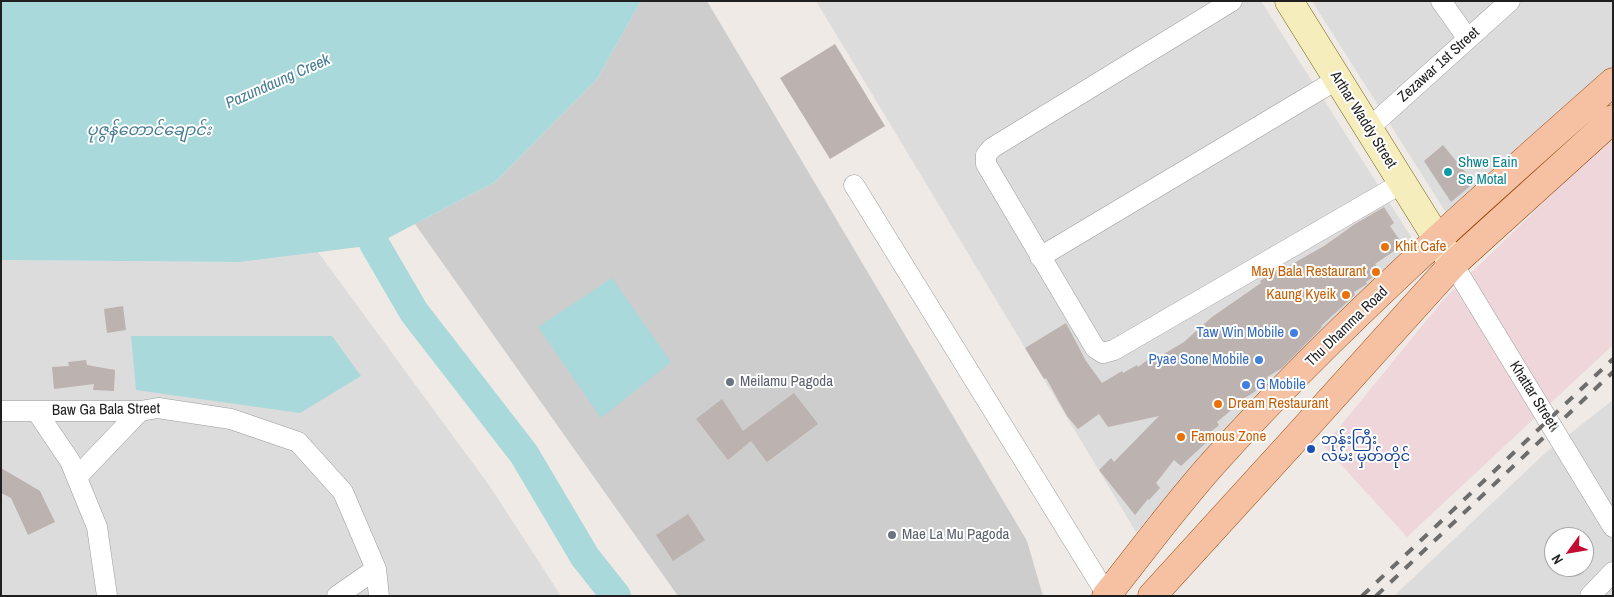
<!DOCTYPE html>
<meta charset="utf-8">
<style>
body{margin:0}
#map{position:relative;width:1614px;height:597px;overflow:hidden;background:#efeae6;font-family:"Archivo Narrow",sans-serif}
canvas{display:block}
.frame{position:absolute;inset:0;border:2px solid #1f1f1f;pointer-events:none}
.north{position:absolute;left:1544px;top:527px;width:50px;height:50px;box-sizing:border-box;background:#fff;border:1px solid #a5a5a5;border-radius:50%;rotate:238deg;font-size:14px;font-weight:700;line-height:20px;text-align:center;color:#1f1f1f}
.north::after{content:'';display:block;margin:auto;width:18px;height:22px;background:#c20c32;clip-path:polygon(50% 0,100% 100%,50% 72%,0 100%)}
</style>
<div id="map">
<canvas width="1614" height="597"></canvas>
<div class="frame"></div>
<div class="north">N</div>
</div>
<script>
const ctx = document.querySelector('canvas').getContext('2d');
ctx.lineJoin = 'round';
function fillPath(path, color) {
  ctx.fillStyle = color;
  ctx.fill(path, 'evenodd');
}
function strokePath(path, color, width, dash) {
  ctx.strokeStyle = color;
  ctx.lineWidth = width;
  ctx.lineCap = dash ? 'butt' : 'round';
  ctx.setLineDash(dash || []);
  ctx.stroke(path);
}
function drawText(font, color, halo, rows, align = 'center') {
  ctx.font = font + ' "Archivo Narrow","Noto Sans Myanmar",sans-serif';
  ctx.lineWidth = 4;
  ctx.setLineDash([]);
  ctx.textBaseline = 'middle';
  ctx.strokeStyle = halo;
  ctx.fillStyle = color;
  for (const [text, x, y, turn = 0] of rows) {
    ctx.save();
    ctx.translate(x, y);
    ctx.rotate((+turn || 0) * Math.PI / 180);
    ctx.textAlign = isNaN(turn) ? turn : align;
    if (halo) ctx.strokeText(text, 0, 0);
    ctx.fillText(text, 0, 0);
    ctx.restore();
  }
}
fillPath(new Path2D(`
 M816,1H1261L1415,243L1136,532Z
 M1312,1H1613V68L1536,137L1450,219Z
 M318,252L491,488L561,596H1V260L240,262Z
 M1613,400V596H1394L1544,454ZM1554,537H1584V567H1554Z`), '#dddcdc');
fillPath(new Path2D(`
 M1610,138L1613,142V345L1407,537L1324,446L1444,299Z`), '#efd6da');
fillPath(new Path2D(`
 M641,1H707L1027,541L1043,596H678L415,224L495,182L597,79Z`), '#cdcdcd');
fillPath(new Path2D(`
 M1,1H641L597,79L495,182L375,245L240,262L1,260Z
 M612,278L671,362L601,418L538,327Z
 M131,336H332L361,376L300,413L136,390Z`), '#a9d9da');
strokePath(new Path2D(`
 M359,208L375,245L414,312L524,454L585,557L616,596`), '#a9d9da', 30);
fillPath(new Path2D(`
 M835,44L885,126L830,159L780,78Z
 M1443,145L1474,183L1451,202L1424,161Z
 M1384,207L1394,223L1390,226L1403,245L1375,264L1380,272L1366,282L1367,284L1354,292L1355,295L1321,326L1322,327L1282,368L1267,377L1268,379L1255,389L1256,391L1235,404L1236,406L1217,422L1219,425L1207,435L1210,439L1181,466L1174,460L1156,483L1160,488L1149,500L1148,499L1135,515L1099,470L1111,458L1114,462L1159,416L1108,427L1099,414L1078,429L1067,416L1046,378L1044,379L1025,348L1066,323L1086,361L1102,383L1122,371L1123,373L1137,365L1138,367L1150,358L1152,361L1184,342L1212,317L1261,283L1260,281L1286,264L1287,267L1324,246L1355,224Z
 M123,306L126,330L107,333L104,309Z
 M86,360L87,365L115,370L114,391L93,390L94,384L54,389L52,367L69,366L68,362Z
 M794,393L818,424L767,462L751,441L728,460L696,419L722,399L743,431Z
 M1,468L40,491L55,522L28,535L11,498L1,493Z
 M688,514L705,540L673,561L656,535Z`), '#bcb2af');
const minor = new Path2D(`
 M1232,1L992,148L986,155V164L1095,348L1103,353L1114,350L1402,183
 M1441,1L1468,39
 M1369,128L1510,1
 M854,185L1107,595
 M1040,257L1338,79
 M1453,264L1613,527
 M1,411H140L158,408L231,419L298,442L343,492L376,569L379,596
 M37,412L70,461L97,527L107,596
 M77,477L140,411
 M337,596L376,569
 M1590,596L1613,572`);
const secondary = new Path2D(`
 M1289,1L1453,264`);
const primary = new Path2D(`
 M1106,596C1142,551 1177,503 1216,460C1338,325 1476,203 1613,82
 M1152,596L1296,438L1453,264L1613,119`);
strokePath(minor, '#9c9c9c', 21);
strokePath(secondary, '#70660b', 29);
strokePath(primary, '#914709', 29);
strokePath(minor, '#fff', 20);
strokePath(secondary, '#f6edbd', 28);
strokePath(primary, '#f6c1a3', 28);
strokePath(new Path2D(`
 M1362,596L1613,359
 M1376,596L1613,372`), '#6d6d6d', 4, [10, 10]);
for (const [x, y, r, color] of [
 [1448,172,5,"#0f9aa8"],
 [1385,247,5,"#e8710a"],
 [1376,272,5,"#e8710a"],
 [1346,295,5,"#e8710a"],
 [1294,333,5,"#3f7fe0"],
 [1259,360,5,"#3f7fe0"],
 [730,382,5,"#6b7280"],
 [1246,385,5,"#3f7fe0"],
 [1218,404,5,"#e8710a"],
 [1181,437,5,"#e8710a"],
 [1311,449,5,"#1a4fb4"],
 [892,535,5,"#6b7280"]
]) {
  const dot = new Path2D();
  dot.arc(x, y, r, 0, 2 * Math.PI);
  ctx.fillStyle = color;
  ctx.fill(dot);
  strokePath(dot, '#fff', 2);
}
drawText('15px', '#1f1f1f', '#fff', [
 ["Zezawar 1st Street",1439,65,-42],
 ["Arthar Waddy Street",1363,120,58],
 ["Thu Dhamma Road",1347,327,-44],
 ["Khattar Street",1533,395,58],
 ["Baw Ga Bala Street",106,410,-1]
]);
drawText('15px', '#0d838f', '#fff', [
 ["Shwe Eain",1458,163],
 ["Se Motal",1458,180]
], 'left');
drawText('15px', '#c56008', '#fff', [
 ["Khit Cafe",1395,247],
 ["May Bala Restaurant",1366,272,"right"],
 ["Kaung Kyeik",1336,295,"right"],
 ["Dream Restaurant",1228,404],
 ["Famous Zone",1191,437]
], 'left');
drawText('15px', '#366cbe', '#fff', [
 ["Taw Win Mobile",1284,333],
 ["Pyae Sone Mobile",1249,360],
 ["G Mobile",1256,385,"left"]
], 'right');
drawText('15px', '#5b616d', '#fff', [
 ["Meilamu Pagoda",740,382],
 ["Mae La Mu Pagoda",902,535]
], 'left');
drawText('15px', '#164399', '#fff', [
 ["ဘုန်းကြီး",1321,440],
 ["လမ်း မှတ်တိုင်",1321,457]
], 'left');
drawText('italic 16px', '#477c92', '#fff', [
 ["Pazundaung Creek",278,82,-24],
 ["ပုဇွန်တောင်ချောင်း",149,131]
]);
</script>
